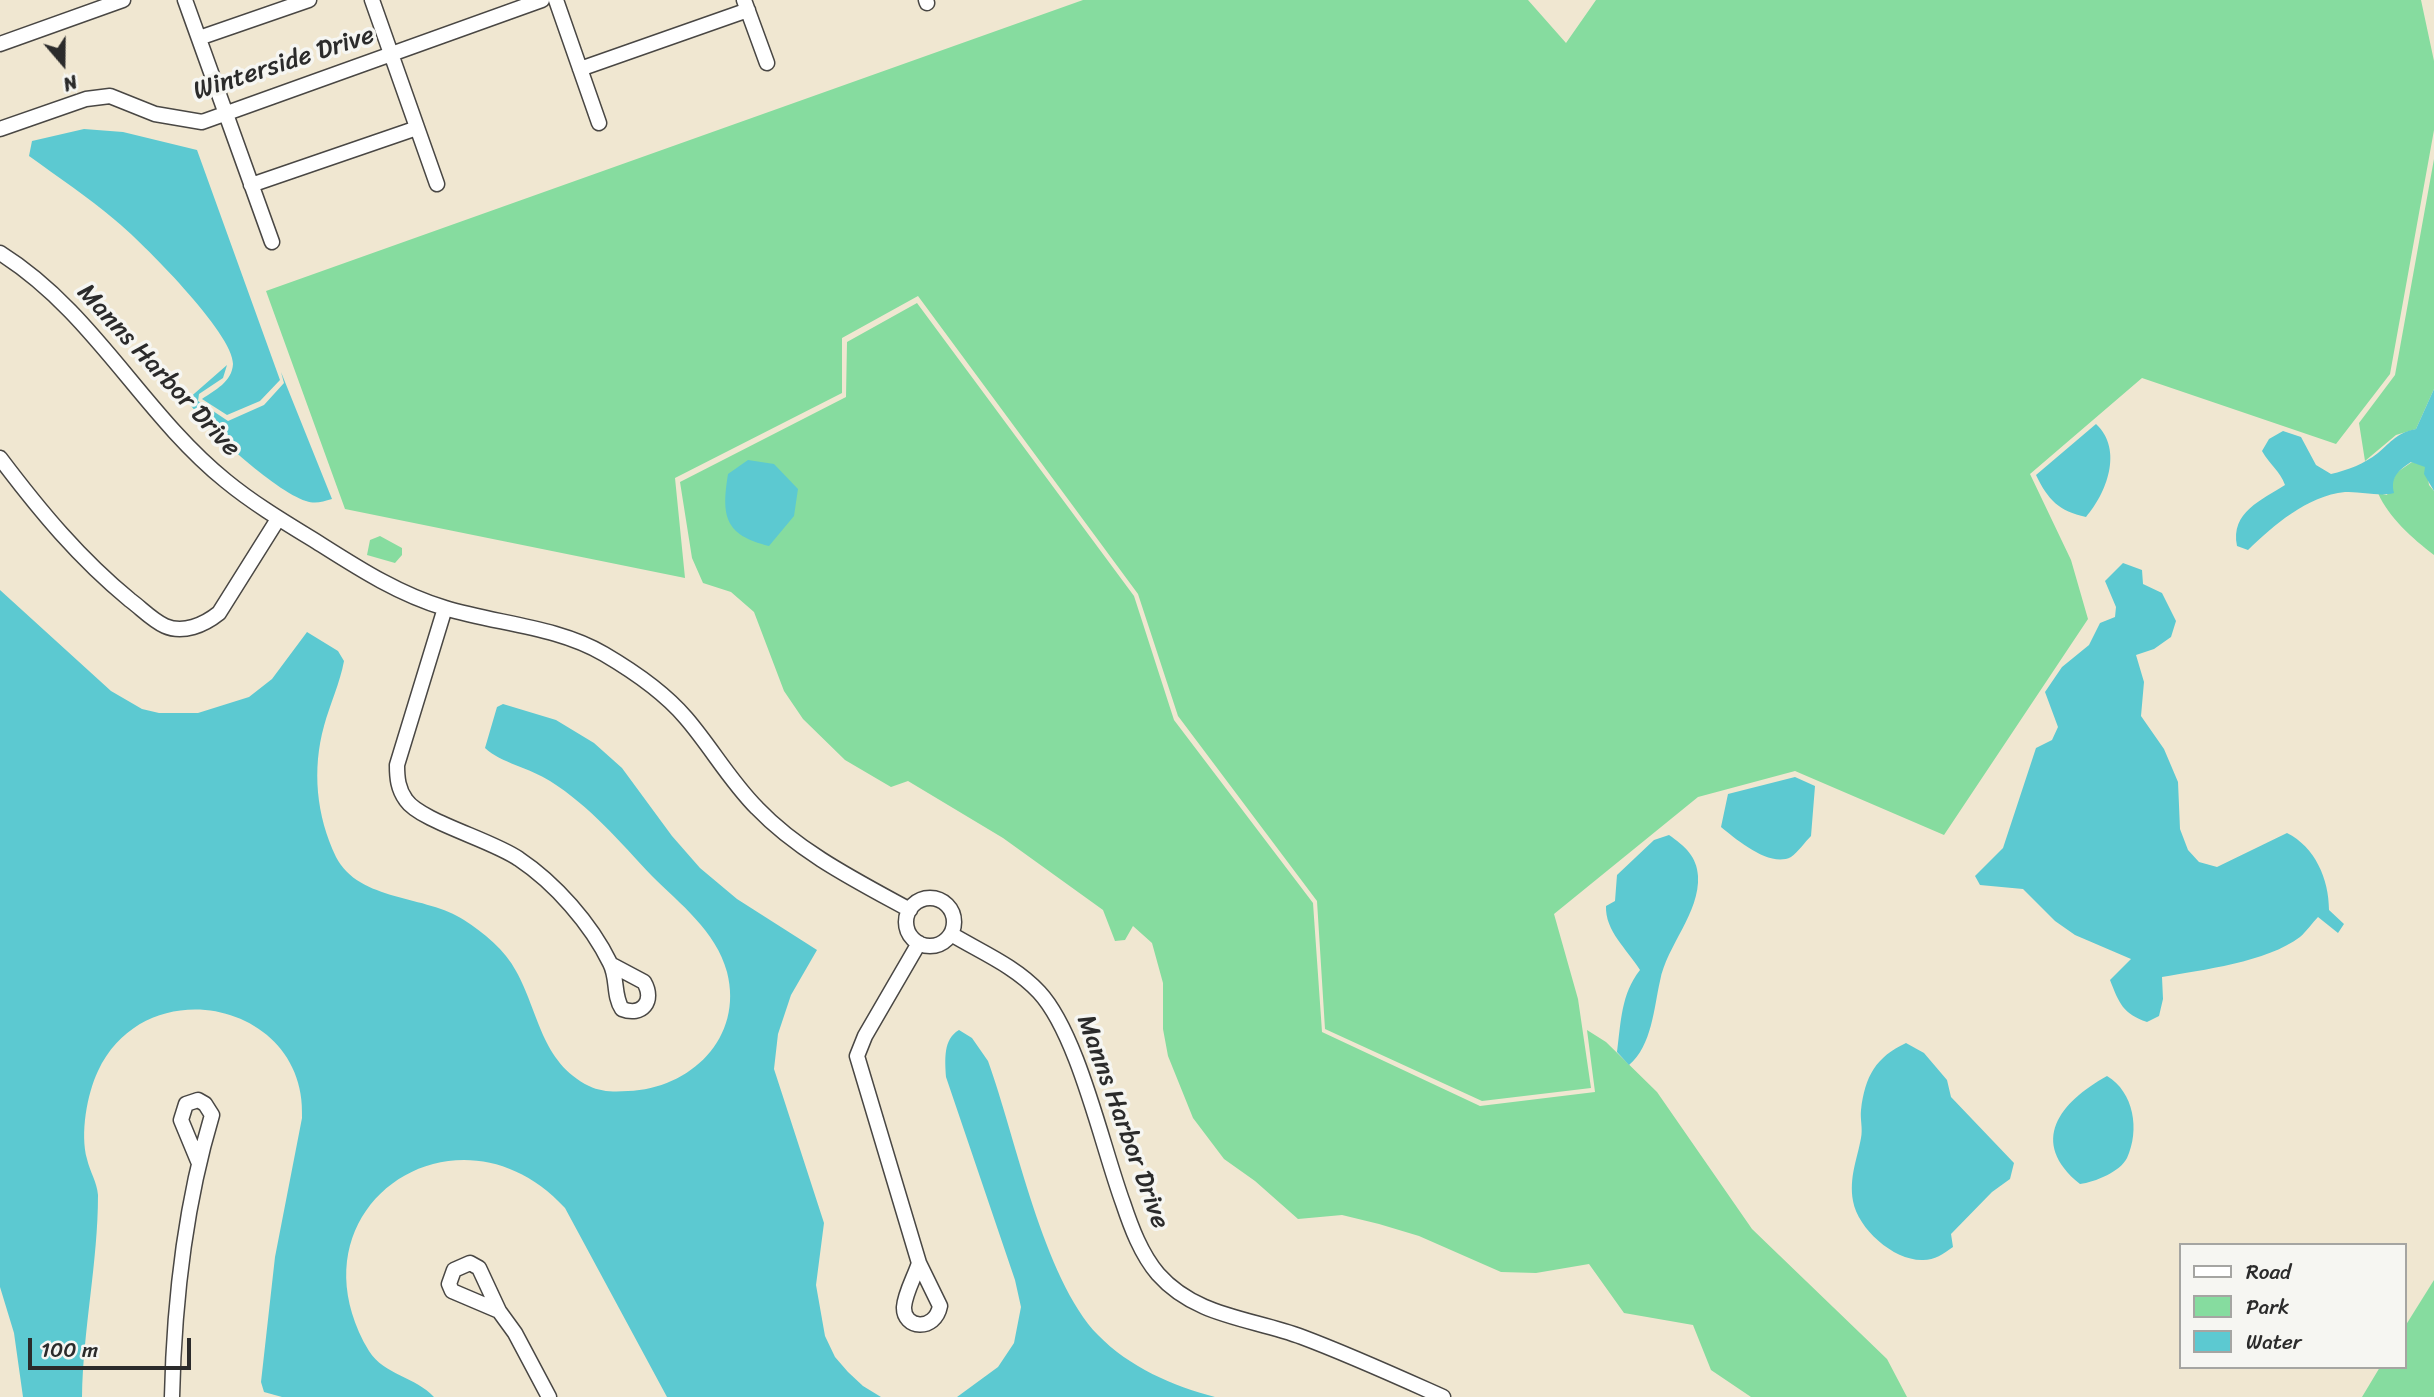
<!DOCTYPE html>
<style>
body{margin:0}
#map{position:relative;width:2434px;height:1397px;overflow:hidden;background:#f0e7d1;font-family:Sriracha,sans-serif}
canvas{display:block}
.legend{position:absolute;left:2179px;top:1243px;width:228px;height:126px;box-sizing:border-box;background:#f6f6f2;border:2px solid #a5a5a2;margin:0;padding:9px 12px;list-style:none;font-size:21px;color:#2b2b2b}
.legend li{display:flex;align-items:center;gap:14px;height:35px}
.legend b{width:35px;border:2px solid #a5a5a2}
.north{position:absolute;left:28px;top:28px;width:70px;height:70px;-webkit-text-stroke:5px #f6f6f2;paint-order:stroke;rotate:160deg;font-size:19px;font-weight:700;line-height:28px;text-align:center;color:#2b2b2b}
.north::after{content:'';display:block;margin:auto;width:24px;height:32px;background:#2b2b2b;clip-path:polygon(50% 0,100% 100%,50% 72%,0 100%)}
.scale{position:absolute;left:28px;top:1338px;width:163px;height:32px;box-sizing:border-box;border:4px solid #2b2b2b;border-top:0;padding-left:9px;font-size:21px;line-height:24px;white-space:nowrap;color:#2b2b2b;-webkit-text-stroke:5px #f6f6f2;paint-order:stroke}
</style>
<div id="map">
<canvas width="2434" height="1397"></canvas>
<ul class="legend">
<li><b style="height:9px;background:#fff"></b>Road</li>
<li><b style="height:19px;background:#86dc9f"></b>Park</li>
<li><b style="height:19px;background:#5cc9d1"></b>Water</li>
</ul>
<div class="north">N</div>
<div class="scale">100 m</div>
</div>
<script>
const ctx = document.querySelector('canvas').getContext('2d');
ctx.lineJoin = 'round';
function fillPath(path, color) {
  ctx.fillStyle = color;
  ctx.fill(path, 'evenodd');
}
function strokePath(path, color, width, dash) {
  ctx.strokeStyle = color;
  ctx.lineWidth = width;
  ctx.lineCap = dash ? 'butt' : 'round';
  ctx.setLineDash(dash || []);
  ctx.stroke(path);
}
function drawText(font, color, halo, rows, align = 'center') {
  ctx.font = font + ' Sriracha,sans-serif';
  ctx.lineWidth = 7;
  ctx.setLineDash([]);
  ctx.textBaseline = 'middle';
  ctx.strokeStyle = halo;
  ctx.fillStyle = color;
  for (const [text, x, y, turn = 0] of rows) {
    ctx.save();
    ctx.translate(x, y);
    ctx.rotate((+turn || 0) * Math.PI / 180);
    ctx.textAlign = isNaN(turn) ? turn : align;
    if (halo) ctx.strokeText(text, 0, 0);
    ctx.fillText(text, 0, 0);
    ctx.restore();
  }
}
fillPath(new Path2D(`
 M1083,0H1528L1566,43L1596,0H2421L2434,61V130L2390,374L2336,444L2142,378L2030,474L2071,560L2088,619L1944,835L1795,771L1698,797L1554,914L1578,999L1591,1088L1482,1101L1325,1029L1317,901L1178,716L1138,594L918,296L842,338V393L675,478L685,578L345,509L266,291Z
 M2434,159V389L2416,429L2396,435L2365,461L2359,423L2395,375Z
 M917,303L1134,596L1174,720L1313,903L1322,1032L1480,1106L1595,1092L1587,1030L1606,1042L1657,1092L1752,1229L1887,1359L1907,1397H1751L1711,1370L1693,1325L1624,1313L1589,1264L1536,1273L1501,1272L1419,1236L1379,1224L1342,1215L1298,1219L1255,1181L1224,1159L1193,1118L1168,1056L1163,1029V983L1152,943L1133,926L1125,940L1115,941L1103,910L1003,838L908,781L891,787L845,760L803,719L784,691L754,612L731,592L703,583L692,558L680,482L846,397L847,342Z
 M2412,462L2426,466L2429,485L2434,491V555C2412,538 2389,518 2378,493L2387,495L2396,473Z
 M380,536L402,548V555L395,563L367,555L370,540Z
 M2434,1280V1397H2362L2380,1367H2404V1328Z`), '#86dc9f');
fillPath(new Path2D(`
 M84,129L123,132L197,150L280,380L260,401L227,415L202,399C215,390 232,382 233,364C234,334 141,241 115,220C88,197 58,177 29,156L32,141Z
 M227,365L223,378L199,394L198,401L228,421L264,405L284,383L281,372L332,499C322,502 315,504 306,501C275,491 204,427 187,400Z
 M2434,389V491L2424,474L2425,467L2411,462C2399,470 2390,477 2394,493C2379,497 2361,491 2345,492C2307,496 2274,525 2248,550L2237,546C2230,512 2262,500 2285,485C2280,471 2270,465 2262,451L2269,439L2283,431L2301,437L2316,465L2331,474C2348,470 2364,464 2378,453C2391,442 2398,432 2416,429Z
 M2096,424C2124,450 2106,494 2086,517C2059,511 2048,500 2036,475Z
 M748,460L774,464L798,489L794,516L769,546C725,535 721,517 728,474Z
 M2123,563L2142,570L2143,584L2162,593L2176,621L2171,637L2154,649L2136,655L2144,682L2141,716L2164,749L2178,782L2180,829L2188,850L2199,862L2217,867L2287,833C2315,847 2329,879 2329,910L2344,924L2338,933L2318,917C2312,923 2306,932 2300,937C2267,962 2202,970 2162,977L2163,999L2159,1016L2147,1022C2123,1014 2119,1003 2110,980L2131,959L2075,935L2055,921L2023,889L1980,885L1975,876L2003,848L2036,748L2052,740L2058,727L2045,692L2062,667L2089,645L2100,623L2115,617L2116,607L2105,581Z
 M0,590L111,691L142,709L159,713H198L249,697L272,679L307,632L338,651L344,661C340,683 330,704 324,726C312,769 316,816 336,857C359,902 427,895 464,920C484,933 505,950 516,971C539,1012 541,1062 589,1086C601,1092 615,1092 628,1091C690,1089 744,1038 727,972C716,931 680,904 652,876C619,841 591,807 550,781C530,768 501,763 485,748L497,707L503,704L556,720L594,743L622,768L672,836L700,868L737,899L817,950L791,995L778,1034L774,1069L824,1223L816,1285L825,1336L835,1357L848,1372L863,1386L881,1397H667L565,1208C458,1091 284,1207 369,1351C384,1375 416,1377 434,1397H282L264,1392L261,1382L275,1257L302,1118C308,1003 147,967 98,1071C87,1094 80,1134 87,1159C90,1172 97,1182 98,1195C98,1262 83,1329 82,1397H23L14,1333L0,1287Z
 M1795,777L1815,786L1811,836C1805,842 1798,852 1791,857C1770,868 1737,840 1721,827L1728,794Z
 M1669,835C1685,846 1697,857 1698,876C1700,913 1667,945 1660,981C1654,1007 1652,1046 1629,1065L1617,1052C1621,1022 1621,994 1640,970C1627,949 1605,931 1606,906L1615,901L1617,875L1654,840Z
 M959,1030L972,1038L988,1061C1016,1138 1043,1278 1098,1335C1129,1367 1173,1386 1215,1397H957L998,1367L1014,1343L1021,1307L1015,1280L946,1077C945,1060 943,1039 959,1030Z
 M1906,1043L1924,1053L1947,1080L1951,1097L2014,1163L2010,1179L1992,1192L1951,1234L1953,1247C1943,1254 1935,1260 1923,1260C1894,1261 1858,1229 1853,1201C1849,1177 1857,1160 1861,1138C1863,1129 1860,1119 1861,1110C1865,1076 1876,1057 1906,1043Z
 M2107,1076C2134,1092 2140,1130 2127,1158C2120,1172 2095,1182 2080,1184C2028,1142 2060,1102 2107,1076Z`), '#5cc9d1');
const minor = new Path2D(`
 M185,0L272,242
 M372,0L437,184
 M556,0L599,123
 M744,0L767,63
 M926,0L927,3
 M199,38L309,0
 M0,44L123,0
 M580,69L748,10
 M0,129L86,99L110,96L155,114L202,122L542,0
 M251,185L417,128
 M0,253C94,312 142,413 226,481C254,504 286,523 317,542C358,568 398,594 445,608C497,624 556,626 604,654C633,671 664,692 686,718C711,747 730,781 757,808C799,852 857,881 910,910
 M0,458C40,511 79,558 130,600C141,608 152,620 165,626C183,634 204,625 219,613L278,519
 M445,608L397,765C397,778 398,789 406,800C420,821 492,840 519,859C555,883 591,924 610,963C618,978 613,995 622,1009C642,1017 655,1001 644,982L612,965
 M906 922a24 24 0 1 1 48 0a24 24 0 1 1-48 0Z
 M951,934C981,952 1015,966 1039,992C1078,1034 1102,1146 1123,1203C1131,1227 1141,1254 1158,1274C1196,1317 1251,1318 1302,1337C1350,1355 1396,1376 1443,1397
 M919,943L865,1036L857,1056L919,1263L940,1306C935,1332 903,1329 904,1307C905,1293 915,1276 919,1263
 M499,1311L452,1291L449,1284L454,1270L470,1263L479,1268L499,1311L515,1333L549,1397
 M172,1397C174,1304 185,1205 212,1115L205,1104L198,1100L186,1104L181,1120L198,1161`);
strokePath(minor, '#494744', 17);
strokePath(minor, '#fff', 14);
drawText('26px', '#2b2b2b', '#f6f6f2', [
 ["Winterside Drive",284,64,-18],
 ["Manns Harbor Drive",158,371,47],
 ["Manns Harbor Drive",1122,1122,70]
]);
</script>
